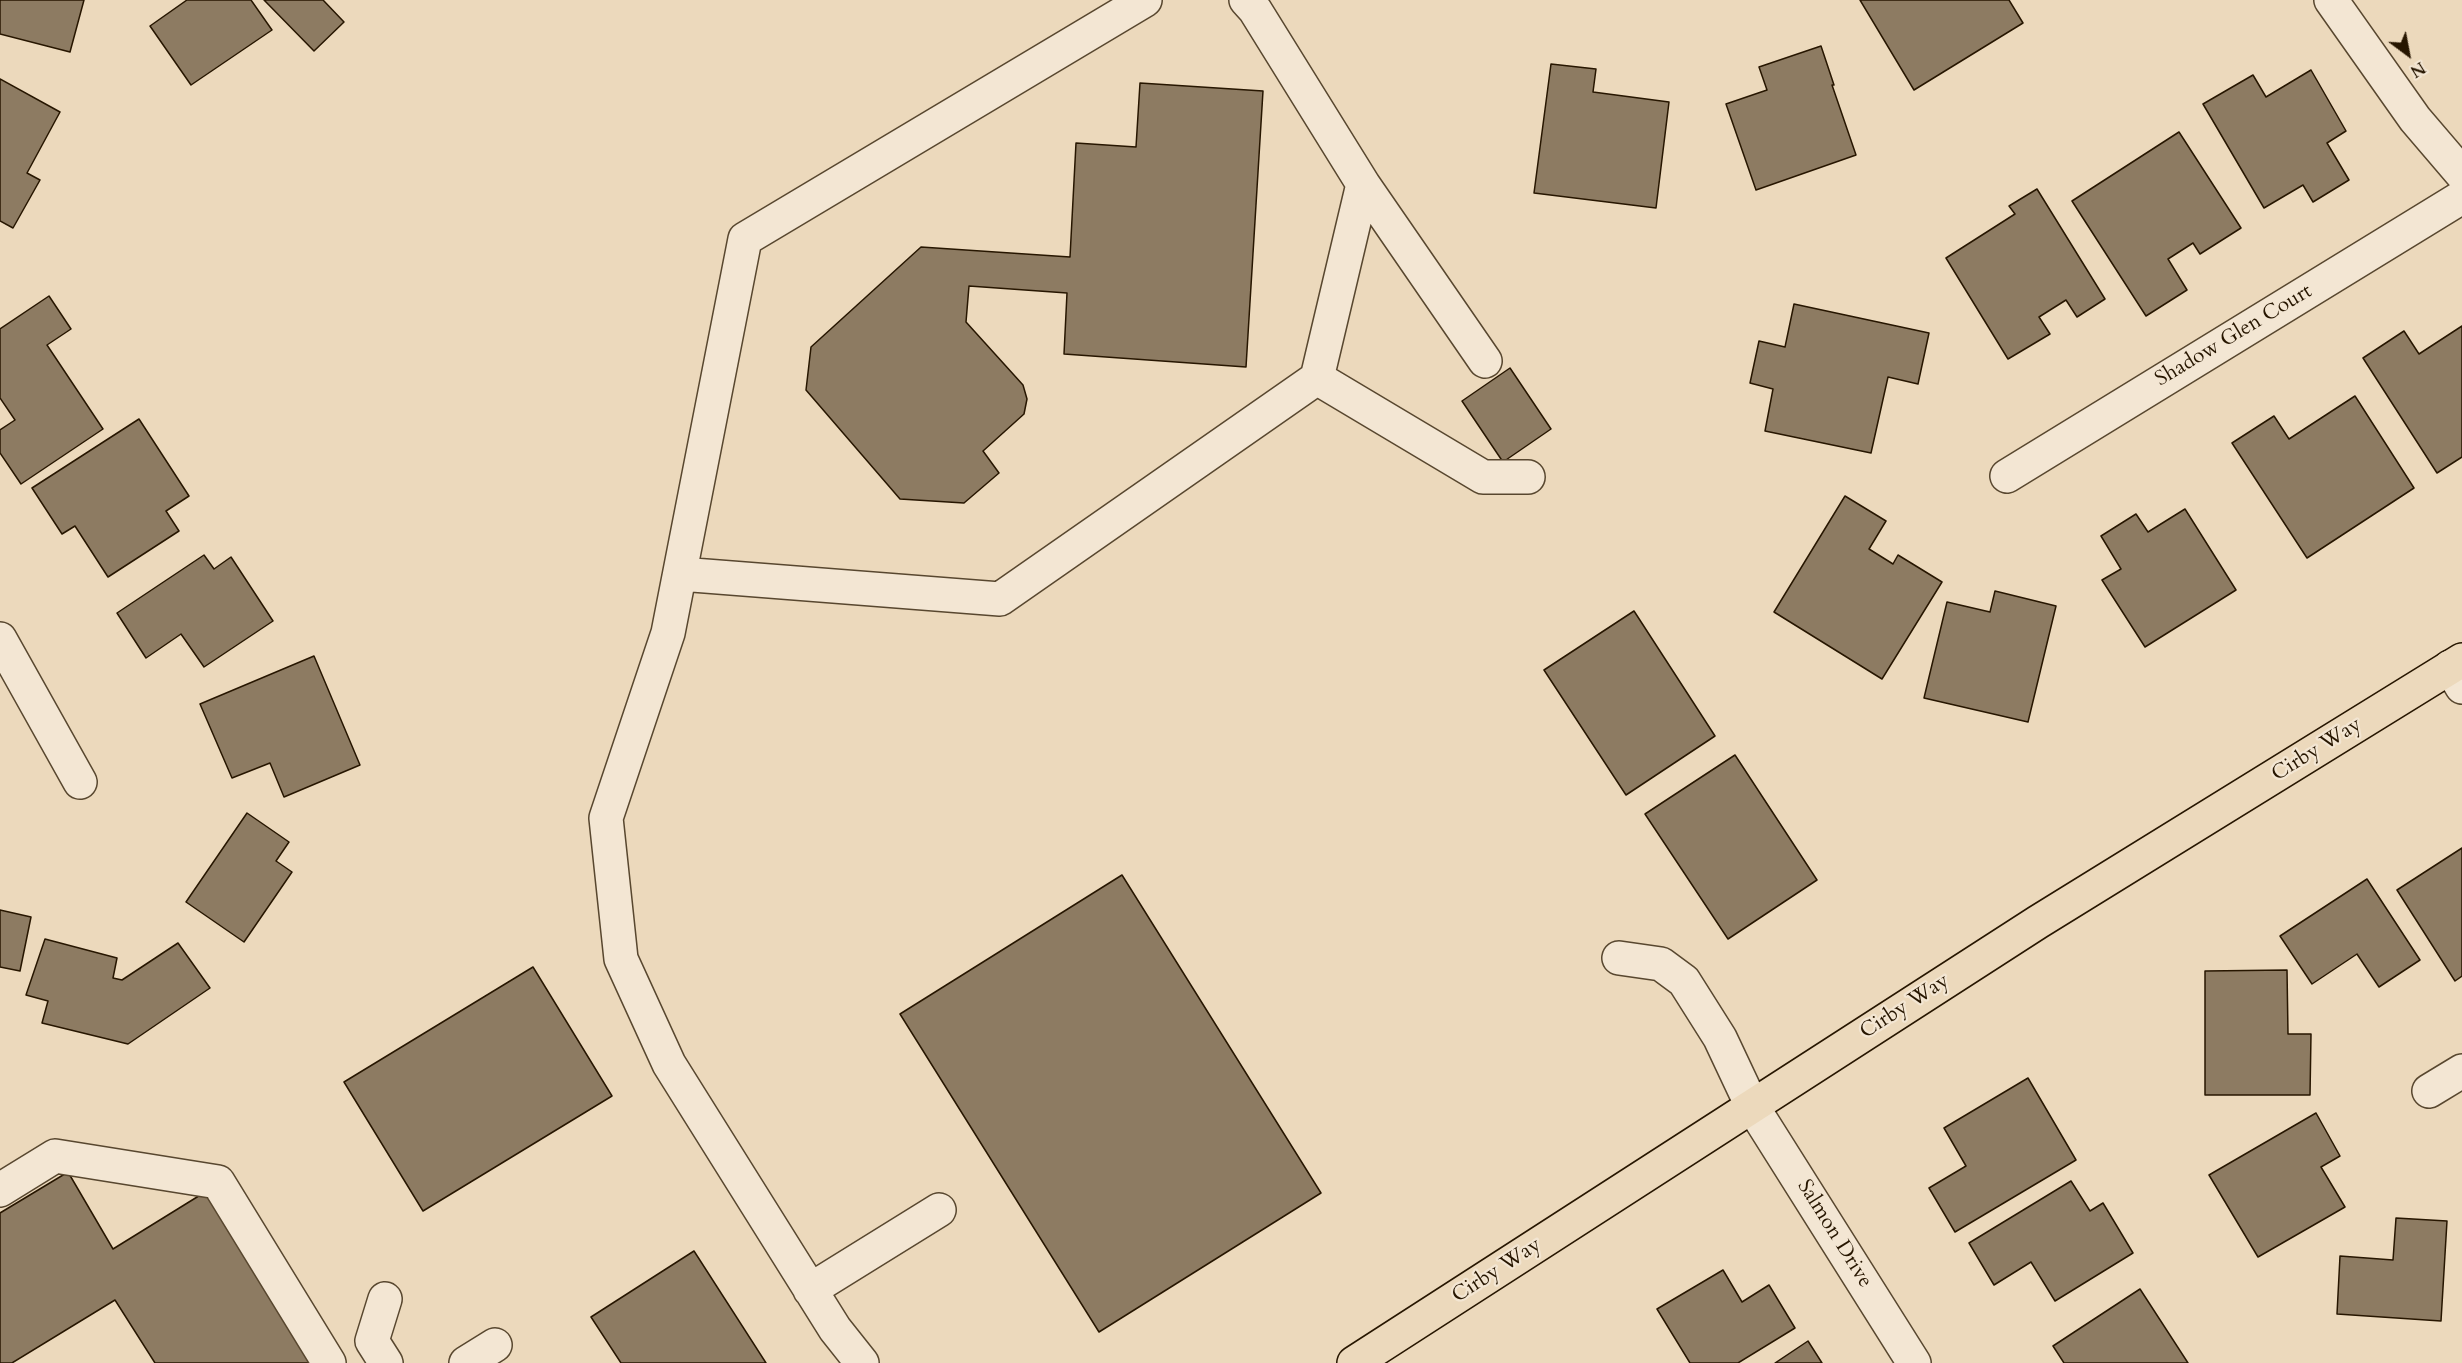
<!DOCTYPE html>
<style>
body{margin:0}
#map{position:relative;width:2462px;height:1363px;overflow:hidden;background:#ecd9bc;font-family:Cardo,serif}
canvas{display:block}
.north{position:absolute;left:2378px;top:24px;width:60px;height:60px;-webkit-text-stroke:4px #f3e6d3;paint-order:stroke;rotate:148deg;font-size:16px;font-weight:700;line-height:24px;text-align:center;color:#271600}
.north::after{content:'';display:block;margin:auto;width:21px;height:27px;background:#271600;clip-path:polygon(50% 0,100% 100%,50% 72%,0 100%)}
</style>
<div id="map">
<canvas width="2462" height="1363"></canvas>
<div class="north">N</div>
</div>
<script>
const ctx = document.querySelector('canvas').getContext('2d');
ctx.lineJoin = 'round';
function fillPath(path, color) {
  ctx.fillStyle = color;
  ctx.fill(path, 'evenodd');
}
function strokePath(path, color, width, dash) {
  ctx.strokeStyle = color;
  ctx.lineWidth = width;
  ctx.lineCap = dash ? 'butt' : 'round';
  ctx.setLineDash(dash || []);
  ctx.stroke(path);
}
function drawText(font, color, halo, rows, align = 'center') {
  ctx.font = font + ' Cardo,serif';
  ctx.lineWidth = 4.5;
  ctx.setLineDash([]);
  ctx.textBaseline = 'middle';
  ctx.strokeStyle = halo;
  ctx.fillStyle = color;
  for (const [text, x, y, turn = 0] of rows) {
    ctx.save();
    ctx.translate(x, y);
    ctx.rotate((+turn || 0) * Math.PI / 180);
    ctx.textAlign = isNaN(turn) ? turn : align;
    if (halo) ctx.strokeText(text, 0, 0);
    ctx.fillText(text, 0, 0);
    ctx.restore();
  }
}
const building = new Path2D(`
 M0,0H84L70,52L0,34Z
 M187,0H251L272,30L191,85L150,26Z
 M264,0H323L344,22L314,51Z
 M1860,0H2009L2023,23L1914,90Z
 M1821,46L1834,85H1832L1856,155L1756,190L1726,104L1767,90L1759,67Z
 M1551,64L1596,69L1593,92L1669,102L1656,208L1534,193Z
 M2311,70L2346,131L2327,143L2349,180L2313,202L2303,185L2264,208L2203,104L2253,75L2266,97Z
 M0,79L60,112L27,173L40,180L13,228L0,221Z
 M1140,83L1263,91L1246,367L1064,354L1067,293L969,286L966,322L1023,385L1027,399L1024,414L983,451L999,473L964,503L900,499L806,390L811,347L921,247L1070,257L1076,143L1136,147Z
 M2179,132L2241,228L2200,254L2193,243L2168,259L2187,290L2146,316L2072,201Z
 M2037,189L2105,299L2077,317L2066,300L2039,317L2050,334L2008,359L1946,258L2015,214L2009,206Z
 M49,296L71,329L47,345L103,429L21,484L0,453V430L15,420L0,398V329Z
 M1794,304L1929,333L1918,384L1888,377L1871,453L1765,431L1773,389L1750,383L1759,341L1785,347Z
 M2462,326V457L2437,473L2363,358L2404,331L2419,354Z
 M1510,368L1551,429L1503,462L1462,401Z
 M2355,396L2414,488L2307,558L2232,443L2274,416L2289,439Z
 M139,419L189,496L166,511L179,531L108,577L75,526L62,534L32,488Z
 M1845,496L1886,521L1869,549L1893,564L1898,555L1942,582L1882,679L1774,612Z
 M2185,509L2236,590L2145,647L2102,580L2121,569L2101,536L2136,514L2148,532Z
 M204,555L214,569L231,557L273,621L204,667L181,634L146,658L117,613Z
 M1995,591L2056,606L2028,722L1924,698L1947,602L1990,612Z
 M1634,611L1715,736L1626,795L1544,670Z
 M314,656L360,765L284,797L270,763L232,778L200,704Z
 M1735,755L1817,880L1728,939L1645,814Z
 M247,813L289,842L276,861L292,872L244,942L186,902Z
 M2462,848V976L2455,981L2397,890Z
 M1122,875L1321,1193L1099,1332L900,1014Z
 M2367,879L2420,960L2379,987L2357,954L2312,984L2280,936Z
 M0,910L31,917L20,971L0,967Z
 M45,939L117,958L113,978L122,980L178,943L210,988L128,1044L42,1023L48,1001L26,995Z
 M533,967L612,1096L423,1211L344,1082Z
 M2287,970L2288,1034H2311L2310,1095H2205V971Z
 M2028,1078L2076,1160L1955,1232L1929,1188L1966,1166L1944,1128Z
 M2316,1113L2340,1156L2321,1167L2345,1207L2258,1257L2209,1175Z
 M68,1172L113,1249L210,1189L316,1363H155L115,1300L12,1363H0V1213Z
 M2071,1181L2090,1211L2103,1203L2133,1253L2055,1301L2031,1262L1994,1285L1969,1243Z
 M2396,1218L2447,1221L2441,1321L2337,1314L2340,1256L2393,1260Z
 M694,1251L766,1363H621L591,1317Z
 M1723,1270L1742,1302L1769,1285L1795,1328L1738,1363H1690L1657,1309Z
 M2140,1289L2188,1363H2064L2053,1346Z
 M1808,1341L1822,1363H1775Z`);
fillPath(building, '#8d7b62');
strokePath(building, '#271600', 1.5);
const minor = new Path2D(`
 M2331,0L2415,119L2462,174
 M1363,184L1485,361
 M1317,378L1483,477H1528
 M2007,476L2462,197
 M680,574L1000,599L1317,378L1363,184L1255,10L1246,0
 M0,639L80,782
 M2450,667L2462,687
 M1619,958L1661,964L1684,981L1720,1038L1752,1106L1914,1363
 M2429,1091L2462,1071
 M0,1190L55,1156L218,1182L329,1363
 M810,1290L939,1210
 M385,1299L372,1341L386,1363
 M466,1363L495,1345
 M862,1363L835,1329L669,1064L621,959L606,818L668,633L745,239L1145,0`);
const major = new Path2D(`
 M1354,1363L2038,922L2462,660`);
strokePath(minor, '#58472f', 36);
strokePath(major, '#271600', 36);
strokePath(minor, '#f3e6d3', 33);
strokePath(major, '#ecd9bc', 33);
drawText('21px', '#271600', '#f3e6d3', [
 ["Shadow Glen Court",2234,336,-31],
 ["Cirby Way",2317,750,-32],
 ["Cirby Way",1905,1007,-33],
 ["Salmon Drive",1834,1234,58],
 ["Cirby Way",1497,1271,-33]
]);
</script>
